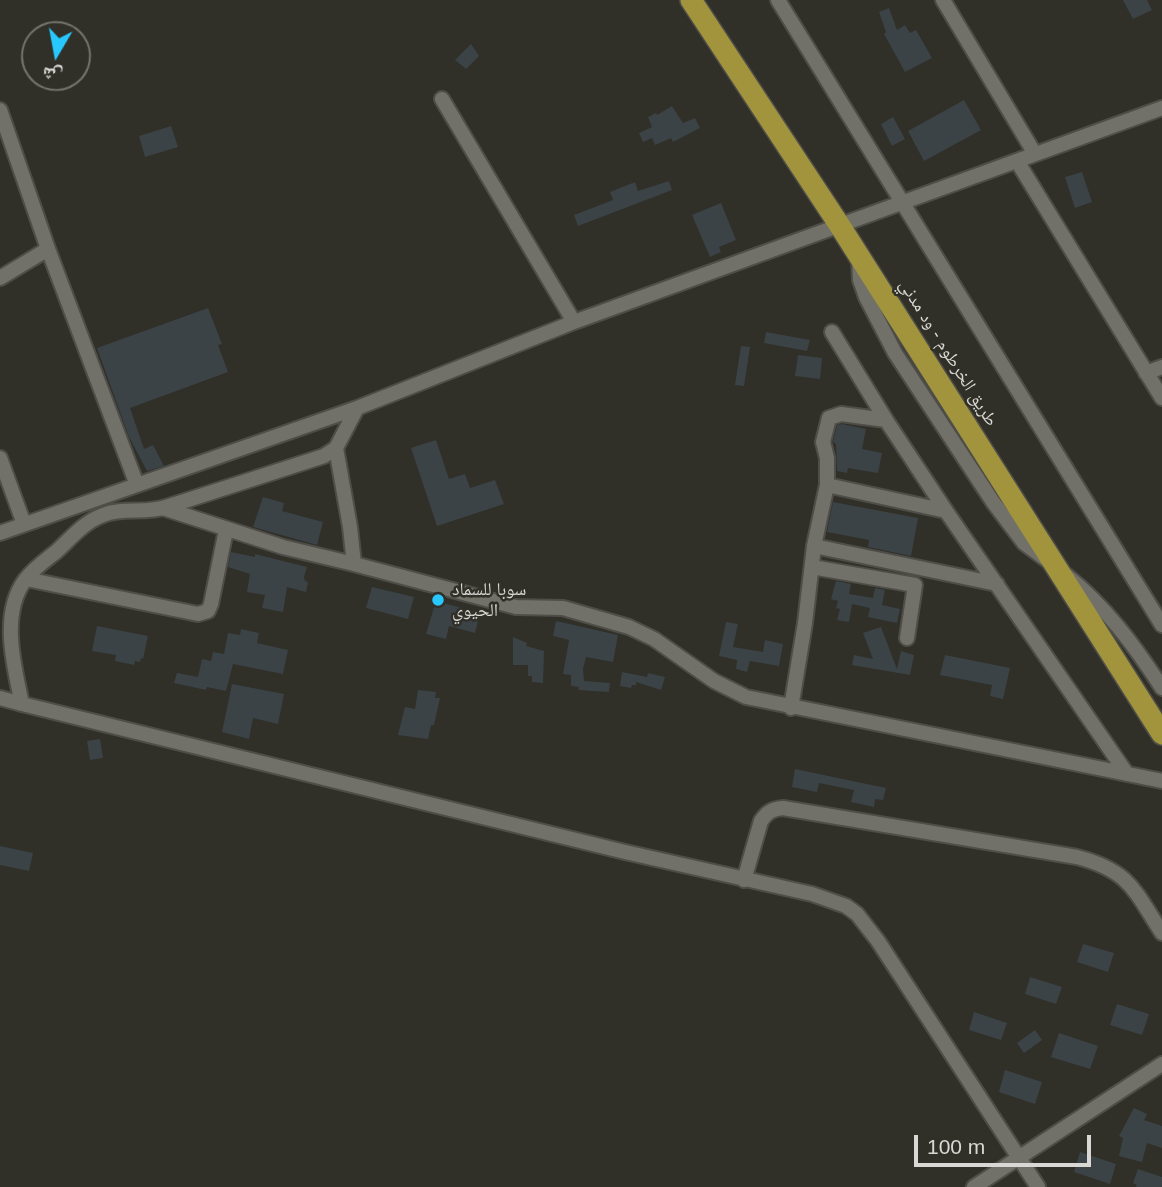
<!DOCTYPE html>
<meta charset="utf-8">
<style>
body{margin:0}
#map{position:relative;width:1162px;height:1187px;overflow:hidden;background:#302f28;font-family:Arial,"Noto Naskh Arabic",sans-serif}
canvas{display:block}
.north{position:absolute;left:21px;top:21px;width:70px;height:70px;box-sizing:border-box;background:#302f28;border:2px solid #74736d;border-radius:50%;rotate:190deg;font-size:19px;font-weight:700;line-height:28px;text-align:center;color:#d9d8d4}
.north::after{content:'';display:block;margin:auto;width:24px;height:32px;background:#28c8ff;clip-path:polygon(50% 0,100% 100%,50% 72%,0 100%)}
.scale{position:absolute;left:914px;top:1135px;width:177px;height:32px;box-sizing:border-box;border:4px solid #d9d8d4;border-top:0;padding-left:9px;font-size:21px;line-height:24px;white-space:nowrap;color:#d9d8d4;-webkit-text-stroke:5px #302f28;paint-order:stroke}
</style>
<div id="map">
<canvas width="1162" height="1187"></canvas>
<div class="north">ش</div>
<div class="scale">100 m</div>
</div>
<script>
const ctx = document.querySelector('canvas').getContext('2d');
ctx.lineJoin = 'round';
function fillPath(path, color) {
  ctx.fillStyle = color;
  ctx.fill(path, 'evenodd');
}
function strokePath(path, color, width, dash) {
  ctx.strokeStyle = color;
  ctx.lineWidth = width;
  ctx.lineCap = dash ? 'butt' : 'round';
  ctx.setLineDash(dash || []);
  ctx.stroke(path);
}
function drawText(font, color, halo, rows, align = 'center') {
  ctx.font = font + ' Arial,"Noto Naskh Arabic",sans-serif';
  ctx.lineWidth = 5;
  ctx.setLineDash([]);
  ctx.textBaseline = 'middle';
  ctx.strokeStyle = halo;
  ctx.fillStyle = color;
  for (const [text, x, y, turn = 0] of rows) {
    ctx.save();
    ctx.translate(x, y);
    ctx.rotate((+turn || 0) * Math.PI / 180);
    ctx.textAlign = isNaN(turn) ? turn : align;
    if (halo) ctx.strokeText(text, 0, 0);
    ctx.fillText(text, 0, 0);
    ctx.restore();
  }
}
fillPath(new Path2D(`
 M1123,0H1147L1152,10L1133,19Z
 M889,8L897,30L905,25L910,33L916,30L932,58L905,72L884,34L886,32L879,12Z
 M471,44L479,56L466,69L455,60Z
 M964,100L981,130L924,161L908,131Z
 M672,106L683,123L695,118L700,128L673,142L671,138L655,145L652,138L643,142L639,133L652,127L648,117L656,113L657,115Z
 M893,117L905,139L892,146L881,124Z
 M171,126L178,147L145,157L139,136Z
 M1082,172L1092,202L1075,208L1065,177Z
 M669,181L672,190L578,226L574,215L613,200L610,192L635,182L638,191Z
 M721,203L736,240L719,247L721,252L710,257L692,215Z
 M208,308L222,344L218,345L228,372L130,408L144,449L153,445L164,466L147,471L129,437L97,348Z
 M766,332L810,340L807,351L764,343Z
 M741,346L750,347L744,386L735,385Z
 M798,355L822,358L820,379L795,376Z
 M842,424L866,429L862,449L882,453L878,473L848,468L847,473L837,471L836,444L833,442L837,425Z
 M436,440L449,479L465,474L470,488L495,480L504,504L437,526L411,448Z
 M263,497L284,503L282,511L323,522L317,545L253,527Z
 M833,502L918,518L911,556L868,547L869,540L827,532Z
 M231,552L255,557V554L307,567L304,577L305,581L308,582L306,592L287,587L283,612L262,608L265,595L247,592L250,574L228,567Z
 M836,581L851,584L849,594L873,598L875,588L885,590L882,605L900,609L897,623L868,617L870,608L852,604L849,622L837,620L840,609L836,608L838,601L831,599Z
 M372,587L414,597L408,619L366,608Z
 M436,601L480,613L475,633L449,626L446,639L426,634Z
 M556,621L618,635L613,662L586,657L583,669L584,681L610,683L609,692L578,690L579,687L571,686V675L563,674L569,640L553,636Z
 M726,622L738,624L733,647L763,652L765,640L783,644L779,666L750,661L747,672L736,669L737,660L719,656Z
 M97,626L148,636L143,659L141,658L140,662L135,661L134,665L115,661L116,655L92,651Z
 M881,627L897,669L901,651L914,655L910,675L852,665L854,655L873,659L863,633Z
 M241,629L259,633L257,643L288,650L283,674L233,664L226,691L207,687L206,690L174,683L177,673L198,677L202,659L211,661L213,652L224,654L228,633L240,635Z
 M513,637L527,643L526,646L544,651L543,683L532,682V676H528V665H513Z
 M945,655L1010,668L1003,699L990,696L992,685L940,675Z
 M622,672L647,677L648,673L665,677L661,690L636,682V685H632L631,688L620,686Z
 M232,684L284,694L278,724L253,718L249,739L222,732Z
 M418,690L436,692L435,698H440L434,725H431L428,739L398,735L405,707L415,709Z
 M100,739L103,758L90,760L87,741Z
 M795,769L886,788L883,800L875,799L874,807L851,802L854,790L819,783L817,792L792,787Z
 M0,846L33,853L29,871L0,865Z
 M1083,944L1114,953L1108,972L1077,962Z
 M1030,977L1062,987L1056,1004L1025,994Z
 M1117,1004L1149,1014L1142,1035L1110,1025Z
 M974,1012L1007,1023L1001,1040L969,1030Z
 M1035,1030L1042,1040L1024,1053L1017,1043Z
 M1059,1033L1098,1046L1090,1069L1051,1057Z
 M1005,1070L1042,1082L1035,1104L999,1092Z
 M1134,1108L1147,1114L1144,1120L1162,1126V1148L1147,1143L1142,1162L1119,1156L1123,1138L1119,1136Z
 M1080,1152L1116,1164L1110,1184L1074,1172Z
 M1138,1169L1162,1177V1187H1136L1137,1185L1133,1183Z`), '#3b4347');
const minor = new Path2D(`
 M778,0L1162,625
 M943,0L1035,154
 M442,99L574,322
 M0,110L48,249
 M1017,161L1162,398
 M859,259L860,280L866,297L895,353L993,502L1024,543L1047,560
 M0,278L48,249L137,485
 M832,332L886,420L946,511L1127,774
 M1146,373L1162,367
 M357,408L336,448L324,456C271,473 219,490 166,507C145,514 123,507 103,515C84,522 71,538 57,551C46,560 34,568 25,580C0,614 14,666 22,704L625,852L812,894L846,906L857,914L878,941L1038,1187
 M336,448L350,527L354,564L516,607L563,608L629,627L654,639L714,681L746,697L1162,781
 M0,458L24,524
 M827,485L946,511
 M163,508L283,547L354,564
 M0,533L357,408L574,322L1162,108
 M814,546L997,584
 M812,567L915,585L907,638
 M1066,575C1105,606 1135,646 1162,688
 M26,579L198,614L208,611L211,604L226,530
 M0,698L22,704
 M791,708L805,623L814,546L827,485V458L823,442L829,418L841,414L886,420
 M744,880L761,821C767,812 772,809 783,808L1077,857C1130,871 1134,890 1162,933
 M974,1187L1162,1064`);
const highway = new Path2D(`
 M691,0L840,226L1162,734`);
strokePath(minor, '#4e4d48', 18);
strokePath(highway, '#4e4d48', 24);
strokePath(minor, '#727169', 14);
strokePath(highway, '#a1943c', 21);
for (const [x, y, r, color] of [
 [438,600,7,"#28c8ff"]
]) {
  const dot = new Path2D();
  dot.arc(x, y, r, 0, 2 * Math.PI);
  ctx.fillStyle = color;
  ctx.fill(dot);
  strokePath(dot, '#302f28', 2.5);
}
drawText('18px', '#d9d8d4', '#302f28', [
 ["طريق الخرطوم - ود مدني",948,353,58]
]);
drawText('18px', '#d9d8d4', '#302f28', [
 ["سوبا للسماد",452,590],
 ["الحيوي",452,611]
], 'left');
</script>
